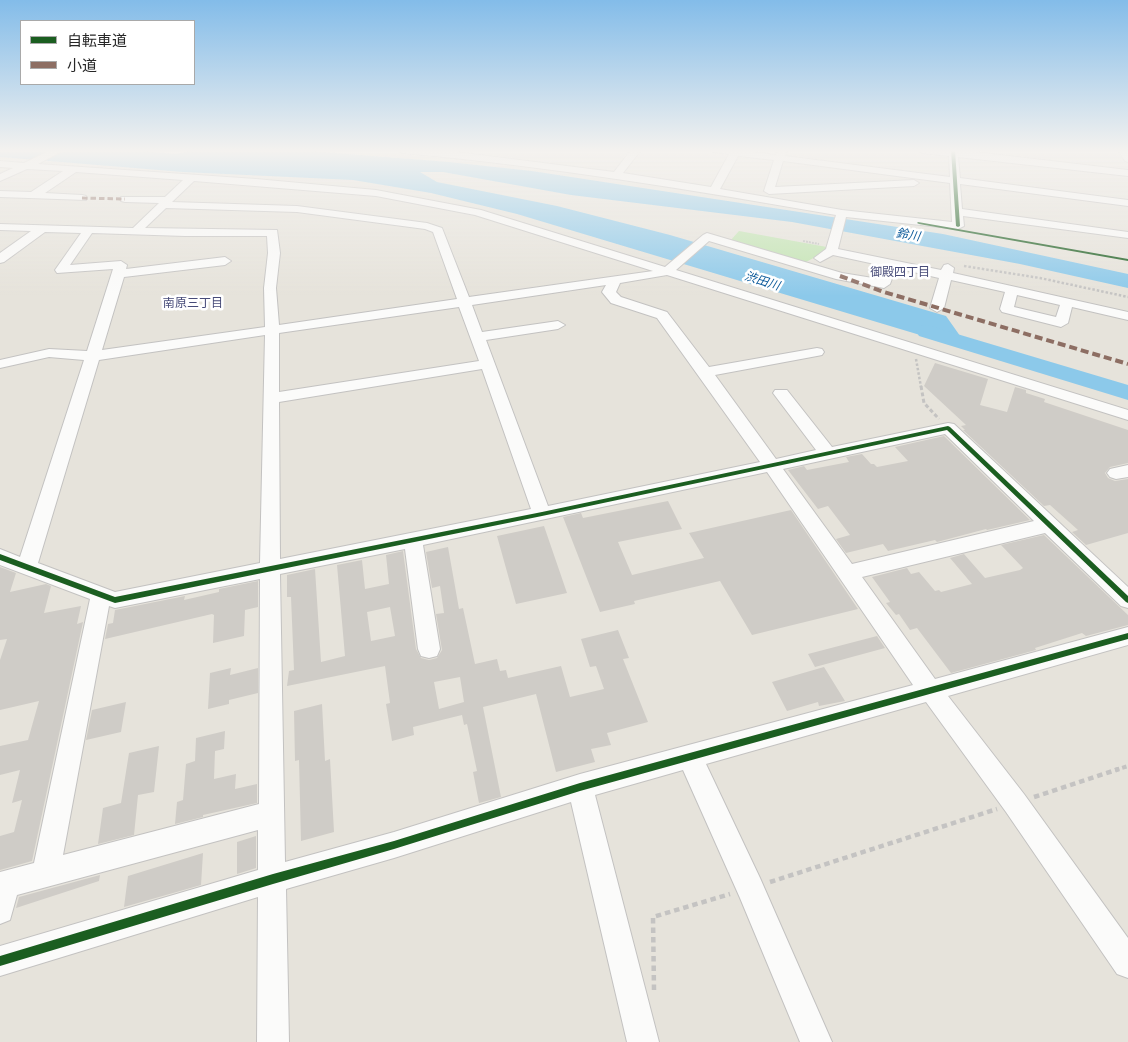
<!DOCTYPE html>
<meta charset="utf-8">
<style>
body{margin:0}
#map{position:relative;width:1128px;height:1042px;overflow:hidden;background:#e6e3db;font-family:"Golos Text","Noto Sans JP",sans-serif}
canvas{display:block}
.legend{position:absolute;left:20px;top:20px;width:175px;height:65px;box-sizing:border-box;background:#fff;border:1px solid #a9a9a9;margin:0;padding:6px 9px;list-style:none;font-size:15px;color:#272727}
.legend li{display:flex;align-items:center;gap:10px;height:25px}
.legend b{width:25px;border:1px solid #a9a9a9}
</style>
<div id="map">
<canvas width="1128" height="1042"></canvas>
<ul class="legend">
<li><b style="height:6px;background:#1b5e20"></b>自転車道</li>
<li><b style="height:6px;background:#8d6e63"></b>小道</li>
</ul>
</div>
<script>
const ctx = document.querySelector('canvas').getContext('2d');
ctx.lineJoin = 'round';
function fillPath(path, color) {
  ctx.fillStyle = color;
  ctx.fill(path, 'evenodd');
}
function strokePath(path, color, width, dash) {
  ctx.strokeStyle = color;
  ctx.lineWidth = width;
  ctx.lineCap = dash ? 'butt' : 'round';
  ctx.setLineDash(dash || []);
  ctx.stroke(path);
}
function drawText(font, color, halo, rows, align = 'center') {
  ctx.font = font + ' "Golos Text","Noto Sans JP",sans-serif';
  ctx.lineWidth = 5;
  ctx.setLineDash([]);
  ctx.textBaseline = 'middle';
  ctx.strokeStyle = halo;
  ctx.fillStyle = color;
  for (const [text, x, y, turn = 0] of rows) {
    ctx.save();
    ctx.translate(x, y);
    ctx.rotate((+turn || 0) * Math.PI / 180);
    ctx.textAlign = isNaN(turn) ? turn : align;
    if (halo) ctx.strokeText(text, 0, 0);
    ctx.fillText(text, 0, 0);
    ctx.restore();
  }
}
fillPath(new Path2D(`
 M739,231L827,247L823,253L804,263L729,242Z`), '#c2e4b2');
fillPath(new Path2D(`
 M0,150H132L176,154L194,150H298L449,162L532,171L943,234L1128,274V288L1020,264L792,222L571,195L443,172H420L437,182L557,206L670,235L946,316L970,350L517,214L431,193L353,180L183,172L0,157Z`), '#8cc9ea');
fillPath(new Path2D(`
 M927,325L1128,385V400L919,336L916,331L919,326Z`), '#8cc9ea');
fillPath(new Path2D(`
 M935,363L988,379L980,405L1007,412L1015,387L1026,390V393L1045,399L1044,402L1128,430V463L1110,467L1105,473L1108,478L1115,481L1128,479V533L1086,545L1072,532L1078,530L1050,505L1044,506L963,430H965L961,426L966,425L924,386Z
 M944,436L1030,520L987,530L986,529L937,542L935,540L888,551L883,544L846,553L836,539L850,535L828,506L818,509L788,470L804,466L807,470L849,462L846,457L862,454L871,464H874L877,467L908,461L895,447Z
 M668,501L682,529L618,542L632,575L704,558L689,533L791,510L858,609L752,635L720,581L634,601L635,604L600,612L563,517L581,513L583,518Z
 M544,526L567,593L516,604L497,536Z
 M1044,535L1128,615V625L1086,636L1082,633L1035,648L1036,650L951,673L917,628L910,630L899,614L896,615L886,603L890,602L872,577L907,568L911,574L919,572L935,591L939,590L941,592L972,584L950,558L964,554L985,578L1020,570L1023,568L1001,545Z
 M448,547L459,609L463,608L475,664L497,659L500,671L506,670L508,678L561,666L570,697L604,689L596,666L590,667L581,639L618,630L629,658L623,659L648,722L607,733L611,745L591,749L595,762L556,772L536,694L483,707L501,797L479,803L473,772L477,771L467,724L464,725L462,715L413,727L414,735L392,741L386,704L390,703L385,666L287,686L289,671L294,670L291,597H287V575L315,569L321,662L345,656L337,565L362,560L365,589L389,584L386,555L403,551L416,649L421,658L429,660L437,658L442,650L436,614L444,613L440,586L432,588L426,552ZM390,607L395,636L371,641L367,612ZM460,677L464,702L439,709L434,682Z
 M0,567L16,573L10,592L46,584L51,586L44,613L81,606L77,624L83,622L32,861L0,870V836L14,832L22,800L12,803L20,770L0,775V746L28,740L39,701L0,710V660L7,639L0,640Z
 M258,581V607L245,610L244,636L213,643L214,615L212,614L105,639L108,624L113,623L115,610L185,596L184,600L219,592V589Z
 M877,636L885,648L815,667L808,654Z
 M824,667L845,701L819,706L818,702L787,711L772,682Z
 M231,668L230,675L258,668V693L229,700V704L208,709L210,673Z
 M126,702L121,732L86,740L92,710Z
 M322,704L325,761L330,759L334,832L301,841L299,760L295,761L294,711Z
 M225,731L224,749L215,751L214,779L236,774L235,789L257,784V803L203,815V817L175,824L177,802L183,800L186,764L195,761L196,738Z
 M159,746L154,792L138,795L134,835L98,844L103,808L121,803L129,753Z
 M256,836V868L237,874V842Z
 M203,853L201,885L124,907L128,876Z
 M100,875L99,881L16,908L19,897Z`), '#cfccc7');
const minor = new Path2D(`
 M51,150H64L38,164L256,179L376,190L481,210L665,267L703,235L707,233L842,273L879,279L884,266L833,255L820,262L814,258L826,249L836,215C692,190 548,166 402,153L397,150L457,152L614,172L631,150H641L623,173L711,187L729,154L714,152L712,150H740L776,155L777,150H787L785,156L950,177L949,156L922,153L917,150H958L1128,170V176L958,157L960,178L1128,200V206L960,184L962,209L1128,232V238L963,216L964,226L958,229L846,217L838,249L941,270L944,265L948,264L954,268L953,273L1128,312V320L1072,307L1068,323L1061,327L1002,312L1000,309L1005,292L951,280L944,308L937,312L930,308L939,278L896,268L890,284L884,288L836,279L709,241L676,270L1128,410V420L667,275L620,283L616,292L621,297L667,312L709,367L817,348L822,349L824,352L822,355L817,356L715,375L776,459L816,450L773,393L775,390H787L832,447L948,423L954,424L1128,587V608L1121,606L1045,533L862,577L935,679L1128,627V645L948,696L1024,794L1128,938V978L1117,974L1006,812L926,702L706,764L760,878L832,1042H800L740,898L683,770L595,795L659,1042H627L571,802L394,858L286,889L289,1042H257L258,897L0,976V946L258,870V830L17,895L10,920L0,924V872L34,863L90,599L0,565V549L20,557L84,360L49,357L0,368V360L49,349L87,351L113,269L57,273L55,270L81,233L45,232L4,262L0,263V253L31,231L0,230V224L133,228L159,203L125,202L121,201L120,199L121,197H165L183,180L76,172L45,193L82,195L86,196L87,198L86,200L0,197V191L31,192L63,171L27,169L0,181V174L13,168L0,167V161L24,163ZM738,156L774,160L764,191L769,194L914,186L919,183L914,180L775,187L783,161L950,183L952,222L842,210L720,189ZM194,181L376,196L475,215L653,271L469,297L442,228L427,223L297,206L172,202ZM166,208L297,212L425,229L433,232L457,299L279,325L276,288L280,253L277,230L145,228ZM92,233L185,236H267L268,253L264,288L265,327L102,350L124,277L225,265L231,261L225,257L126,269L127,265L121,261L70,265ZM606,285L602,292L611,303L657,318L760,462L548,506L486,340L558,329L565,325L558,321L482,332L472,305ZM1017,295L1060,305L1056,317L1014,307ZM459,307L479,361L279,392V333ZM265,335L260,563L115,592L38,563L99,360ZM482,369L531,509L280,559L279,402ZM945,434L1034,521L852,564L783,469ZM767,472L913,685L580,774L394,832L285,862L280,574L405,549L418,649L421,656L429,658L437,656L440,649L423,545ZM260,579L259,804L63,855L109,606L115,608Z
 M1118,150H1128V162L1125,161Z
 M1128,465V477L1116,479L1110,477L1107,473L1110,469Z`);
strokePath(minor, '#c3c2c1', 2);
strokePath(new Path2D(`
 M803,241L819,244`), '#c4c3c2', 2, [2, 1]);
strokePath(new Path2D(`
 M964,266L1040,278L1128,297
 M916,359L921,387`), '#c4c3c2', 2.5, [2.5, 2]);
strokePath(new Path2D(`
 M921,386L924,403L939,419`), '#c4c3c2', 3, [4, 2.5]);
strokePath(new Path2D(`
 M1115,770L1128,766`), '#c4c3c2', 4, [4.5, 3]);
strokePath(new Path2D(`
 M1034,797L1119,769
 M770,882L997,809
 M654,990L653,917L730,894`), '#c4c3c2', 4.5, [5.5, 4]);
fillPath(minor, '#fbfbfa');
strokePath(new Path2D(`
 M82,198L125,199`), '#8d6e63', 3, [5.5, 3]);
strokePath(new Path2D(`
 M840,276L884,292L1128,364`), '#8d6e63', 4, [8, 4]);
fillPath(new Path2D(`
 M951,150H955L960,226L958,227L956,226Z
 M918,222L1128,259V261L919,224L917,223Z
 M948,426L950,427L1128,596V603L1126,602L947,430L542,516L115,603L0,560V554L115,597L542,512Z
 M1128,633V639L580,791L394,849L273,884L0,966V956L273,874L394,841L580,783Z`), '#1b5e20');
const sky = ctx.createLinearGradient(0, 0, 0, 296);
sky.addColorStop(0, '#83bce9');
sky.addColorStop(0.51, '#f4f2ef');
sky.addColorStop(1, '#f4f2ef00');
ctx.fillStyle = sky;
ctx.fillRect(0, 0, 1128, 296);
drawText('italic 12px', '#095899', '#fff', [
 ["鈴川",908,235,9],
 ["渋田川",762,281,17]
]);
drawText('12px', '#474b78', '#fff', [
 ["御殿四丁目",900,272],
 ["南原三丁目",193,303]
]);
</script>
